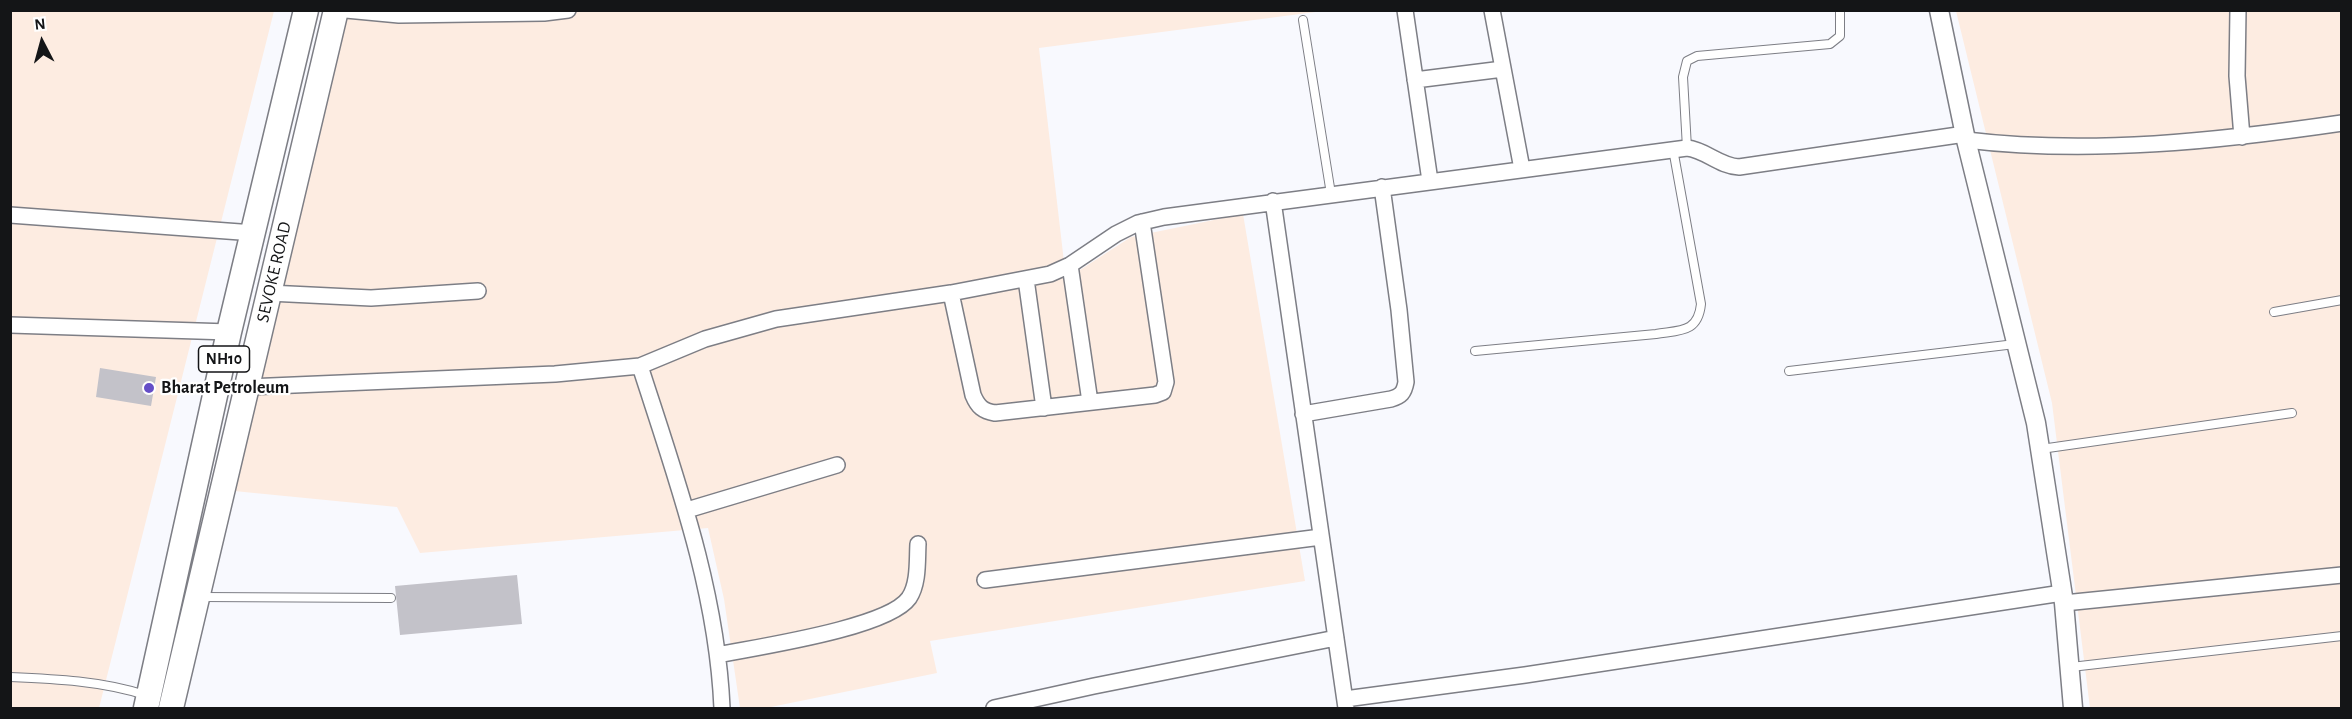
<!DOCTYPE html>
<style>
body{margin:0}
#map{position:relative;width:2352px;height:719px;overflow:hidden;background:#f8f9fe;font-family:"Alegreya Sans",sans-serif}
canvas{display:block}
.frame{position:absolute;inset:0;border:12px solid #141517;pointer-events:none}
.north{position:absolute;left:12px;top:12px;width:60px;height:60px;-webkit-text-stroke:4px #fff;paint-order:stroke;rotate:354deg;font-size:16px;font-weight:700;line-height:24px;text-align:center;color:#141517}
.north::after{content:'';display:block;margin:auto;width:21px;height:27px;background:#141517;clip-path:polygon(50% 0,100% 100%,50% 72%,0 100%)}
</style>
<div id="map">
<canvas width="2352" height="719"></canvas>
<div class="frame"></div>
<div class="north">N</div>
</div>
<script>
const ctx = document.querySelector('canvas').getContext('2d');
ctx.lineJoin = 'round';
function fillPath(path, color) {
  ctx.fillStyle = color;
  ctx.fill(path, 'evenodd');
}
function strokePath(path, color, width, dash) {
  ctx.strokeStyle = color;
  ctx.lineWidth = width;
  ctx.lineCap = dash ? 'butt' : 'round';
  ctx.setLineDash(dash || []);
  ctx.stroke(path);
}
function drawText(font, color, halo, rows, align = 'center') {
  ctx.font = font + ' "Alegreya Sans",sans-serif';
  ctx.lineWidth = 4.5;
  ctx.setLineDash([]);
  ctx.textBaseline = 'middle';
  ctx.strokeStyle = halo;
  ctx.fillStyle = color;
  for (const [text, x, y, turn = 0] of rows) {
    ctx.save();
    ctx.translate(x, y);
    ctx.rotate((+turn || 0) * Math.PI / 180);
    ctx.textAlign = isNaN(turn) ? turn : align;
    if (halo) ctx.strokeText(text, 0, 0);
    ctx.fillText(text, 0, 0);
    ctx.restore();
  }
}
fillPath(new Path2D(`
 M10,11H274L99,708H11Z
 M335,11H1323L1039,48L1066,279L1131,237L1243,214L1305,581L930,641L937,673L766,708H740L724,599L708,528L420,553L397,507L234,491Z
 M1956,11H2341V708H2090L2052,403Z`), '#fdece1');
fillPath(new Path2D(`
 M100,368L156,377L151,406L96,397Z
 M517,575L522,624L400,635L395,586Z`), '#c3c2c9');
const service = new Path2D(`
 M1303,20L1331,194
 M1687,148L1683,77L1687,61L1697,56L1830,44L1840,36V10
 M2274,312L2342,300
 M1475,351L1656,334C1680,330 1698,333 1701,304L1673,149
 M1789,371L2015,344
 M2041,449L2292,413
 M202,597L391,598
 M2071,667L2342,636
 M10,677C56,679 102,681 145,695`);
const minor = new Path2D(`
 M346,10L399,15L544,13L568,10
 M1405,10L1430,181
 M1492,10L1522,169
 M2238,10L2237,76L2242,137
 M1415,80L1503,69
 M1966,140C2090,155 2219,141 2342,123
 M1273,201L1346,708
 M10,215L254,233
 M1070,265L1090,402
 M1026,279L1044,408
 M269,293L371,298L478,291
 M951,293L973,395C978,407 983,411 995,413L1155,395L1163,392L1166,382L1142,222
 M10,325L229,332
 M640,366C676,478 717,590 722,708
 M247,387L555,374L640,366L705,339L776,319L951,293L1050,274L1070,265L1116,234L1138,223L1164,217L1687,148C1706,150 1719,166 1739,167L1965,134
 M1303,414L1391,399C1401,396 1404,393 1406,382L1399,310L1382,187
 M687,510L837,465
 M985,580L1321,537
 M2064,603L2342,575
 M718,655C757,647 888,628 909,598C919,583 917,560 918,544
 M1345,699L1525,675L2062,593
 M994,708L1094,686L1336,638`);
const tertiary = new Path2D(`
 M1939,10L1966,140L2036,423L2064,603L2073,708`);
const trunk = new Path2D(`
 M146,708L229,332L306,10
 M171,708L336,10`);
strokePath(service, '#7d7e85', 10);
strokePath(minor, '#7d7e85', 18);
strokePath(tertiary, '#7d7e85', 21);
strokePath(trunk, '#7d7e85', 27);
strokePath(service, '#fff', 8);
strokePath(minor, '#fff', 15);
strokePath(tertiary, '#fff', 18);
strokePath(trunk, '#fff', 24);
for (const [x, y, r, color] of [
 [149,388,6,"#654ec7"]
]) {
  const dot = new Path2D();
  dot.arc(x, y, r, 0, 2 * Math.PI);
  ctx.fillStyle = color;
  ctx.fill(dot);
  strokePath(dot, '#fff', 2);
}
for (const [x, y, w] of [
 [224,359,51]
]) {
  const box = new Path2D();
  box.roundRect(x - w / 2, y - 13, w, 26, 4.5);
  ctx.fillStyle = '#fff';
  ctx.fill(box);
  strokePath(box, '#141517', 1.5);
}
drawText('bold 16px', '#141517', null, [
 ["NH10",224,359]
]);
drawText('18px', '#141517', '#fff', [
 ["SEVOKE ROAD",274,272,-77]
]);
drawText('bold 18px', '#141517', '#fff', [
 ["Bharat Petroleum",161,388]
], 'left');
</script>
